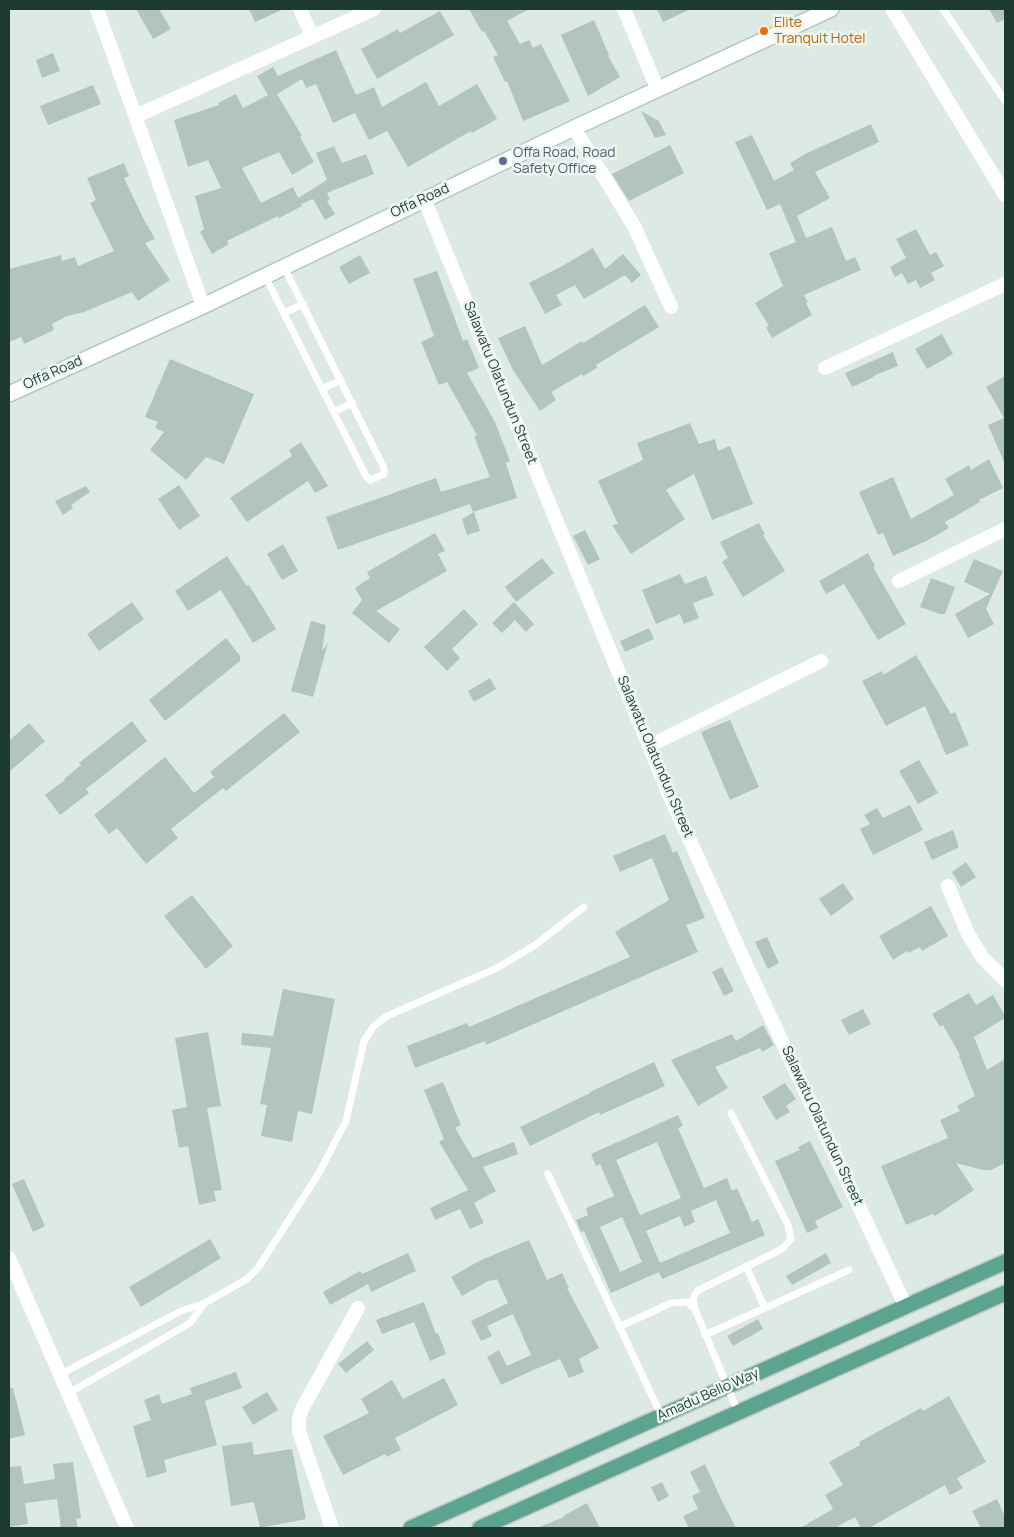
<!DOCTYPE html>
<style>
body{margin:0}
#map{position:relative;width:1014px;height:1537px;overflow:hidden;background:#dceae3;font-family:Manrope,sans-serif}
canvas{display:block}
.frame{position:absolute;inset:0;border:10px solid #1d3a32;pointer-events:none}
</style>
<div id="map">
<canvas width="1014" height="1537"></canvas>
<div class="frame"></div>
</div>
<script>
const ctx = document.querySelector('canvas').getContext('2d');
ctx.lineJoin = 'round';
function fillPath(path, color) {
  ctx.fillStyle = color;
  ctx.fill(path, 'evenodd');
}
function strokePath(path, color, width, dash) {
  ctx.strokeStyle = color;
  ctx.lineWidth = width;
  ctx.lineCap = dash ? 'butt' : 'round';
  ctx.setLineDash(dash || []);
  ctx.stroke(path);
}
function drawText(font, color, halo, rows, align = 'center') {
  ctx.font = font + ' Manrope,sans-serif';
  ctx.lineWidth = 5;
  ctx.setLineDash([]);
  ctx.textBaseline = 'middle';
  ctx.strokeStyle = halo;
  ctx.fillStyle = color;
  for (const [text, x, y, turn = 0] of rows) {
    ctx.save();
    ctx.translate(x, y);
    ctx.rotate((+turn || 0) * Math.PI / 180);
    ctx.textAlign = isNaN(turn) ? turn : align;
    if (halo) ctx.strokeText(text, 0, 0);
    ctx.fillText(text, 0, 0);
    ctx.restore();
  }
}
fillPath(new Path2D(`
 M136,9H159L171,29L153,39Z
 M249,9H284L255,22Z
 M469,9H529L507,21L520,44L529,40L533,48L541,44L570,101L523,121L507,81L505,82L493,57L498,55L484,31L482,32Z
 M657,9H691L663,22Z
 M989,9H1005V19L997,23Z
 M440,11L454,35L377,79L361,49L398,29L400,33Z
 M594,20L609,55L608,56L620,77L588,96L561,35Z
 M336,50L356,95L374,87L382,107L426,82L439,106L477,84L497,119L472,133L471,131L408,167L387,131L369,140L355,113L333,123L316,84L306,88L302,79L277,94L302,136L300,137L314,162L292,175L279,152L242,168L261,203L293,187L298,198L327,180L316,153L334,146L342,163L366,154L374,174L327,193L330,199L327,201L335,214L325,220L313,199L301,204L302,206L279,218L278,216L227,241L229,244L212,254L200,232L204,229L195,196L221,188L208,160L188,167L174,120L219,105L218,103L236,94L243,108L268,95L257,76L273,67L278,76Z
 M53,53L60,71L42,78L36,60Z
 M93,85L101,104L48,125L40,106Z
 M641,111L659,121L666,135L655,138Z
 M871,124L879,142L815,172L830,198L797,216L806,238L832,227L846,261L855,257L861,270L804,295L808,302L806,303L812,315L772,338L766,327L769,326L755,303L783,286L769,253L796,242L780,204L767,210L735,142L752,135L774,181L794,170L790,163L807,153Z
 M670,145L684,173L629,201L612,174Z
 M124,163L129,176L124,178L147,226H148L155,239L145,243L170,280L138,301L132,292L84,312L67,316L52,324L54,330L24,344L21,337L9,342V269L61,255L62,261L75,257L78,266L114,251L90,203L96,200L87,178Z
 M916,229L930,255L936,252L944,266L931,273L935,280L920,288L916,280L908,284L902,273L895,277L890,267L906,258L896,239Z
 M593,248L605,269L623,254L641,275L632,283L625,275L584,299L575,285L556,295L562,305L545,314L529,283L564,265Z
 M360,255L370,273L349,284L339,267Z
 M437,271L463,341L467,339L479,368L467,373L495,422L510,461L506,463L517,498L473,512L470,504L338,550L326,517L436,478L441,492L490,477L474,436L477,435L447,382L439,385L421,342L434,336L413,279Z
 M645,305L659,327L596,365L597,368L583,376L582,374L551,392L556,400L540,411L513,370L498,338L525,326L542,365L582,341L583,343Z
 M942,334L953,354L927,369L915,349Z
 M893,352L898,366L873,376L874,377L852,387L845,373Z
 M170,359L254,394L224,464L206,457L186,480L150,450L164,432L155,428L158,422L145,417Z
 M1005,376V464L988,425L1004,418L986,387Z
 M690,423L699,444L715,439L718,451L730,446L753,504L712,520L694,474L666,490L685,519L631,554L612,525L618,524L598,481L643,460L637,443Z
 M301,442L328,486L315,493L308,481L247,522L230,498L292,456L289,450Z
 M989,459L1003,488L979,500L980,502L945,522L949,528L926,541L893,556L883,533L878,535L859,492L893,477L911,519L954,495L945,479L969,465L971,470Z
 M179,485L200,516L179,530L158,499Z
 M86,486L90,492L71,505L73,508L63,515L55,501Z
 M474,512L480,531L467,535L462,519Z
 M759,523L765,534L763,535L785,571L743,597L722,562L728,558L720,542Z
 M585,530L600,559L588,565L573,536Z
 M435,533L445,551L438,554L447,571L376,611L400,629L389,643L352,613L362,600L355,588L370,578L367,572Z
 M283,544L298,571L282,580L267,554Z
 M868,553L875,566L873,567L906,624L878,640L844,584L826,594L819,581Z
 M227,556L247,586L249,585L276,629L253,643L221,590L188,611L175,591Z
 M542,558L554,573L516,602L505,587Z
 M974,559L1003,571L986,609L994,624L968,638L955,614L990,594L964,582Z
 M680,574L685,584L706,576L714,595L693,603L699,618L684,624L680,614L656,624L642,590Z
 M931,578L955,587L945,614H940L920,607Z
 M132,602L144,619L99,651L87,634Z
 M514,602L534,624L526,632L515,620L502,633L492,623Z
 M464,609L478,624L452,649L460,658L447,671L424,647Z
 M311,621L326,625L322,651L328,643L313,697L291,691Z
 M649,628L654,639L625,652L620,641Z
 M226,638L240,656V661L165,721L149,700Z
 M916,655L951,714L955,712L969,745L946,755L925,706L886,726L862,681L882,671L883,675Z
 M490,678L496,689L474,702L468,691Z
 M284,713L300,732L226,791L223,788L171,829L178,838L146,864L117,828L109,834L94,815L165,757L194,793L214,777L210,772Z
 M730,720L759,787L730,800L701,732Z
 M132,721L147,741L86,789L89,793L60,815L45,795L65,780L64,779L81,765L79,763Z
 M29,723L45,741L9,772V741Z
 M919,760L938,793L918,804L899,771Z
 M910,805L923,830L873,855L860,829L870,824L864,815L877,808L883,818Z
 M953,830L958,844V848L932,860L924,842Z
 M665,834L673,853L677,851L705,918L686,925L698,952L486,1045L485,1041L415,1068L407,1046L467,1023L469,1027L630,957L615,932L669,900L652,858L620,872L613,856Z
 M966,862L976,877L961,887L952,872Z
 M843,883L854,899L831,916L819,899Z
 M192,895L233,946L206,969L164,916Z
 M931,906L948,936L922,951L920,947L908,953L907,951L893,960L879,936Z
 M767,937L779,963L768,969L755,942Z
 M722,967L734,991L724,996L712,972Z
 M283,989L335,999L312,1114L298,1111L292,1142L261,1136L267,1105L260,1104L271,1048L241,1045L242,1033L273,1036Z
 M969,993L976,1005L993,995L1005,1016V1018L974,1037L987,1070L1005,1059V1163L991,1170H983L956,1163L974,1190L935,1216L933,1214L906,1225L881,1166L948,1138L940,1120L960,1111L957,1106L975,1096L959,1056L960,1055L943,1025L940,1027L932,1014Z
 M863,1009L871,1024L849,1035L841,1020Z
 M763,1025L774,1045L762,1052L760,1048L715,1067L728,1088L698,1106L671,1060L732,1034L736,1041Z
 M208,1032L221,1106L207,1108L222,1190L214,1191L216,1201L199,1205L188,1146L179,1148L172,1110L187,1107L175,1038Z
 M654,1062L665,1086L600,1115L599,1112L530,1146L520,1127L590,1093V1092Z
 M443,1082L461,1125L455,1128L473,1158L514,1142L518,1154L483,1167L496,1191L474,1203L484,1223L470,1229L460,1209L435,1220L430,1208L468,1190L439,1142L444,1139L424,1090Z
 M785,1083L796,1099L786,1106L790,1112L776,1120L762,1097Z
 M678,1115L683,1126L678,1128L704,1188L727,1178L732,1191L737,1188L752,1222L758,1219L765,1235L662,1279L659,1272L611,1293L584,1231L581,1232L576,1220L588,1215L586,1208L614,1196L600,1164L596,1166L591,1154ZM657,1142L681,1198L640,1215L616,1160ZM716,1200L730,1233L660,1263L646,1231L680,1216L684,1227L695,1222L691,1211ZM622,1217L642,1262L620,1272L600,1227Z
 M810,1141L843,1207L815,1221L818,1228L807,1233L775,1161L800,1150L798,1147Z
 M24,1179L45,1226L33,1232L12,1184Z
 M210,1239L221,1258L141,1307L129,1287Z
 M529,1240L547,1280L562,1273L569,1288H567L599,1348L579,1359L584,1372L569,1378L560,1359L531,1371L501,1385L487,1357L499,1350L507,1366L531,1355L513,1314L487,1326L492,1336L481,1341L471,1321L508,1303L497,1279L491,1281L490,1280L462,1296L451,1277L479,1261Z
 M408,1253L416,1271L371,1292L368,1284L330,1305L323,1292L360,1271L362,1274Z
 M826,1253L831,1263L792,1285L786,1276Z
 M424,1302L436,1334L438,1333L446,1354L430,1361L414,1322L382,1334L376,1320Z
 M758,1319L763,1329L733,1346L727,1336Z
 M367,1341L374,1350L346,1373L338,1364Z
 M236,1372L242,1388L205,1401L217,1445L164,1460L167,1472L147,1478L133,1426L151,1420L144,1400L159,1394L162,1404L192,1394L190,1388Z
 M444,1378L458,1405L395,1438L401,1450L386,1457L385,1454L343,1475L323,1436L369,1413L361,1399L392,1380L403,1399Z
 M9,1388H13L25,1435L9,1439Z
 M267,1392L278,1410L253,1425L242,1407Z
 M949,1396L986,1462L957,1478L963,1488L950,1495L945,1485L869,1528H861L855,1517L835,1528H800L833,1509L825,1495L843,1485L829,1462L860,1445L859,1442L921,1408L923,1411Z
 M252,1442L254,1455L292,1449L306,1519L260,1528L254,1502L231,1506L222,1446Z
 M73,1462L81,1518L76,1519L78,1528H61L57,1499L25,1503L28,1524L9,1527V1467L21,1466L24,1484L55,1479L53,1464Z
 M705,1464L721,1499L736,1528H689L683,1516L698,1509L692,1496L700,1492L690,1472Z
 M662,1482L669,1496L658,1502L651,1487Z
 M997,1499L1005,1517V1528H981L972,1511Z
 M587,1503L600,1528H537L564,1517L563,1516Z`), '#b1c5bc');
const secondary = new Path2D(`
 M9,394L203,306L574,128L831,9`);
const primary = new Path2D(`
 M411,1528L1005,1262
 M480,1528L1005,1293`);
strokePath(secondary, '#aecbc0', 18);
strokePath(primary, '#c0c8c6', 18);
strokePath(new Path2D(`
 M943,9L1005,101
 M265,276L366,476L370,480L384,474V468L284,267
 M284,313L303,304
 M322,389L341,380
 M334,412L352,403
 M731,1113L788,1225L791,1239L782,1249L697,1291L693,1299L695,1309L738,1412
 M548,1174L661,1415
 M746,1266L765,1308
 M619,1327L671,1303L687,1302L695,1309
 M705,1335L849,1270
 M61,1374L181,1311L203,1304L247,1279L258,1268L319,1173L346,1121L364,1041L374,1026L387,1016L497,968L535,945L584,907
 M69,1393L190,1323L203,1305`), '#fff', 7);
strokePath(new Path2D(`
 M97,9L203,306
 M300,9L312,36
 M624,9L657,88
 M892,9L1005,195
 M136,116L374,9
 M574,128L634,226L671,307
 M424,199L668,792L748,969L906,1307
 M825,368L1005,284
 M899,581L1005,529
 M649,746L821,661
 M948,886L968,934L983,958L1005,980
 M9,1258L127,1528
 M332,1528L299,1431V1418L303,1407L358,1308`), '#fff', 14);
strokePath(secondary, '#fff', 15);
strokePath(primary, '#5ca490', 15);
for (const [x, y, r, color] of [
 [764,31,5,"#e8710a"],
 [503,161,5,"#5c6f8a"]
]) {
  const dot = new Path2D();
  dot.arc(x, y, r, 0, 2 * Math.PI);
  ctx.fillStyle = color;
  ctx.fill(dot);
  strokePath(dot, '#ecf7f1', 2);
}
drawText('14px', '#c56008', '#ecf7f1', [
 ["Elite",774,23],
 ["Tranquit Hotel",774,39]
], 'left');
drawText('14px', '#4e5e75', '#ecf7f1', [
 ["Offa Road, Road",513,153],
 ["Safety Office",513,169]
], 'left');
drawText('14px', '#1d3a32', '#ecf7f1', [
 ["Offa Road",420,201,-25],
 ["Offa Road",53,373,-24],
 ["Salawatu Olatundun Street",500,383,68],
 ["Salawatu Olatundun Street",655,757,67],
 ["Salawatu Olatundun Street",822,1126,65],
 ["Amadu Bello Way",708,1395,-24]
]);
</script>
